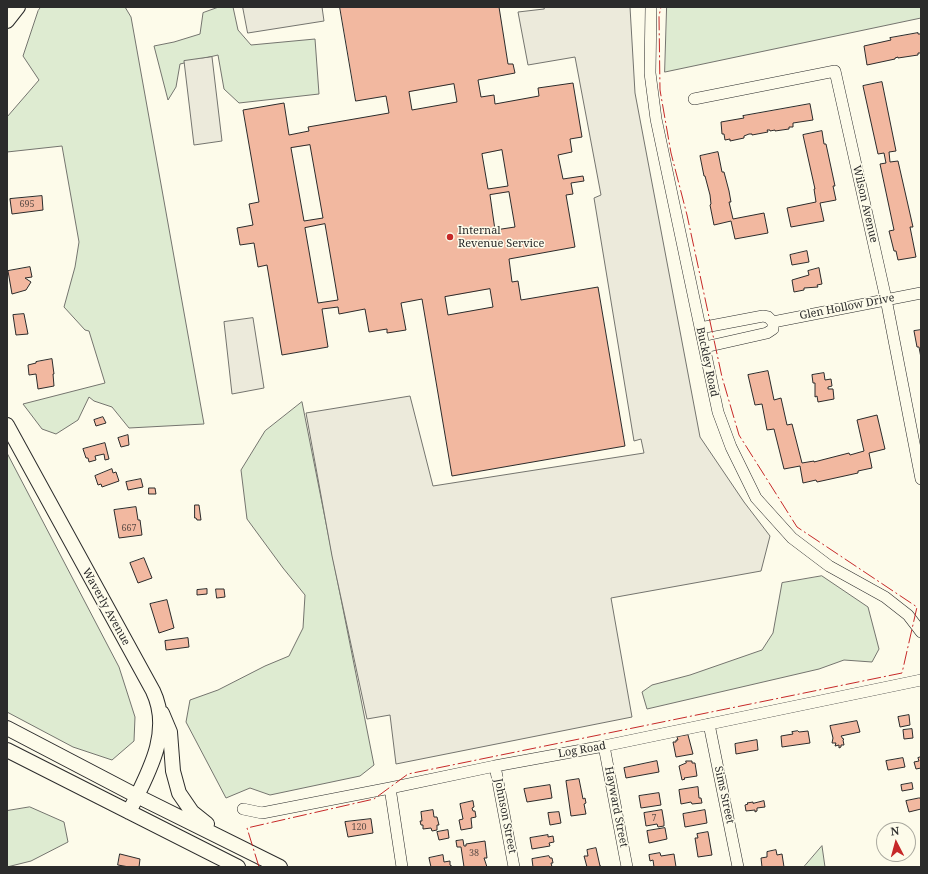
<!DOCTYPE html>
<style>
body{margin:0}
#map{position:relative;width:928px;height:874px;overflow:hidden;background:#fdfbea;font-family:"Noto Serif",serif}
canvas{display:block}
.frame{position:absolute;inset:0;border:8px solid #2b2b2b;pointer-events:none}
.north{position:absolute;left:876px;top:822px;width:40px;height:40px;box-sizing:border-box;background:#fdfbea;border:1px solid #a9a89e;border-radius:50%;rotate:354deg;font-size:11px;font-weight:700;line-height:16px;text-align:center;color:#2b2b2b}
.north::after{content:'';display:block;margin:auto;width:14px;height:18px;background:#c62828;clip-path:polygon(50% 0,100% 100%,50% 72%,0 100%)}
</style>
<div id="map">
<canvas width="928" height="874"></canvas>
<div class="frame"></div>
<div class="north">N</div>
</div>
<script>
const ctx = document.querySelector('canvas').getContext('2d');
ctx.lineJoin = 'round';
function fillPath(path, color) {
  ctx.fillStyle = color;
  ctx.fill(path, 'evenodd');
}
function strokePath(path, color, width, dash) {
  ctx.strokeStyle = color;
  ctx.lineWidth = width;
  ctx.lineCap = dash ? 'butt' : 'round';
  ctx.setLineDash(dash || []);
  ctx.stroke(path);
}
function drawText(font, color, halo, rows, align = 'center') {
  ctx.font = font + ' "Noto Serif",serif';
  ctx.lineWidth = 3;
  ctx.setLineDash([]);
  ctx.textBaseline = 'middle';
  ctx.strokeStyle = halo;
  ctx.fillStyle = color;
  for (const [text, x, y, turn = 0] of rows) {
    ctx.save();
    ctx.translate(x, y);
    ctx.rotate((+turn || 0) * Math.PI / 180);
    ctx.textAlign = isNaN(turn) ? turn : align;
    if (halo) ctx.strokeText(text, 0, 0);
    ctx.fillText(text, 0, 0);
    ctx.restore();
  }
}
const green = new Path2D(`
 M41,7H125L131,17L204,424L129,428L112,407L94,401L89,397L78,420L56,434L42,429L23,404L105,383L89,331L85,330L64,307L75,267L79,242L62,146L7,152V117L39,80L23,56L38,11Z
 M219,7H233L238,30L251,45L315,39L319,94L239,103L224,89L218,55L180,64L176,87L168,100L154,46L174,42L200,34L203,13Z
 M667,7H921V18L665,72Z
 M302,402L374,765L360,776L270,795L250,788L226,798L186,722L190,700L218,690L265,666L289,656L303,628L305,595L283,568L247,519L241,470L265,431Z
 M7,453L119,667L135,717L134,741L112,760L73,747L7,712Z
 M822,576L868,607L879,649L872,662L844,660L819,669L647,709L642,692L652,685L690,675L762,650L773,633L782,583Z
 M30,807L64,822L68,842L31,861L7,867V811Z
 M822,846L825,867H806L805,866Z`);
fillPath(green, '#deebd1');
strokePath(green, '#74746e', 1);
const parking = new Path2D(`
 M243,7H322L324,21L248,33Z
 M544,7H630L635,93L700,437L744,502L770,536L761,571L611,598L632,717L396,764L390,715L367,719L332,556L306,413L410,396L433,486L644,453L641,439L634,441L594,198L601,195L575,57L528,65L518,12L544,9Z
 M212,57L222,141L194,145L184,61Z
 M253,318L264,388L232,394L224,322Z`);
fillPath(parking, '#eceadb');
strokePath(parking, '#74746e', 1);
const building = new Path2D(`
 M340,7H499L508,64H513L515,73L478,80L481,97L494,95L495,104L539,96L538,88L573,83L582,137L570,139L572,152L558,155L563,179L583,176L584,181L571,183L573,194L566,195L575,247L509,259L512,282L518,281L521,300L598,287L625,446L452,476L422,299L401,303L406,330L387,333V329L369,332L365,309L339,314L338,307L322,309L328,347L282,355L267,265L258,267L254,243L240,245L237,228L253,225L249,204L259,202L243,110L284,103L289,135L309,131L308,127L389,113L386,96L356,101ZM454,84L457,102L412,110L409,92ZM310,145L323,218L304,221L291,148ZM502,150L508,186L488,189L482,154ZM509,192L515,227L495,230L490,195ZM325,224L338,300L318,303L305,228ZM490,289L493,307L448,315L445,297Z
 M918,33V34H921V53H918V55L898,58V57L895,58V59L867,65L864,46L891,40L890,38Z
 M882,82L896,151L889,152L890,162L898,161L913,227H910L916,257L898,260L896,251H894L889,231L894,230L880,164L886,163L884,153L878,154L863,86Z
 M810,104L813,120L793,123V127H789V129L775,131V130L770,131V130H767L768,132L752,135V134H749L744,136V138L730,141V139L725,140L724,134H722L721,122L744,118L743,116Z
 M822,131L824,144H826L835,186H833L836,200L820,203L824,221L791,227L787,208L816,202L814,189H815L803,135Z
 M718,152L722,172H724L729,191L731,202H729L733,219L764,213L768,233L735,239L731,221L714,225L710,205L711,204L710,195L705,176H704L700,156Z
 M42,196L43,210L12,214L10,199Z
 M807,251L809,262L792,265L790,255Z
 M30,267L32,277L25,278L31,282L26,290L12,294L8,271Z
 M819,268L822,284L817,285L818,287L804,288V290L794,292L792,280L809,275L808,271Z
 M24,314L28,334L16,335L13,315Z
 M921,330V358L919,347H917L914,331Z
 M52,359L54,374H53L54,386L38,389L36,374L29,375L28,365L36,363V362Z
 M768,371L774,400L781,398L787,425L792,424L802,463L814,461V462L849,453L850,455L864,451L857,420L877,415L885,449L869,453L872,468L858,471V473L817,482L816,480L803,483L800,466L784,469L774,429L767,430L762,404L755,405L748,375Z
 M824,373L825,380L831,379L832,386L828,387V389H833L834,399L818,402L817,396L815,397V383H813L812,375Z
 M103,417L106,423L96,426L94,420Z
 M128,435L129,445L121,447L118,438Z
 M105,443L109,459L105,460L104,454L95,456L96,460L89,462L88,458H86L83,449Z
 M112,469L113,473L116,472L119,481L102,487L101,484L98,485L95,476Z
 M141,479L143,487L128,490L126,482Z
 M149,488H155L156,494H149Z
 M195,505H199L201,520H197L196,518H195Z
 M136,507L138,520H140L142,535L119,538L114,510Z
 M144,558L152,578L138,583L130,563Z
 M207,589V594L197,595V590Z
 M216,589H224L225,597L217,598Z
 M167,600L174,628L159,633L150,604Z
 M188,638L189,647L166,650L165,641Z
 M909,715L910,725L900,727L898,717Z
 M857,721L860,732L841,736L843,739H844L843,740L844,745H841V747L839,748V745L835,746L836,743H832L833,738L830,726Z
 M912,729L913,738L904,739L903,730Z
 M798,731L799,732L808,731L810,743L782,747L781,736L793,734L792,732Z
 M688,735L693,754L676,757L673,742H676V740H678L677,737Z
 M757,740L758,750L736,754L735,744Z
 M921,757V768L916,769L914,762L919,761L918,758Z
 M903,758L905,767L888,770L886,761Z
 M657,761L659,772L626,778L624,768Z
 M686,761H692V763H695L697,776L684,778L685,779L682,780L679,766L686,763Z
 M579,779L583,799L585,798L586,803L584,804L586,814L571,816L566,781Z
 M912,783L913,789L902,791L901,785Z
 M550,785L552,798L527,802L524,789Z
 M698,787L699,798H701L702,803L692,804L691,802L681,804L679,790Z
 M659,793L661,805L641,808L639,796Z
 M919,798H921V809L909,812L906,801Z
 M473,801L474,807L472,808L473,811H475L476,817L471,818L472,828L461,830L459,820L463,819L460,804Z
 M764,801L765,807L757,808V811L755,812V810L746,811L745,805L748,804L747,803L753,802V803Z
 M433,810L434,817H437L439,825H437V830L432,831L431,828L423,829V825H421L420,821H422L421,812Z
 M662,810L664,822V826L658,827L657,824L646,826L644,813Z
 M705,810L707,823L685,827L683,814Z
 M559,812L561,823L550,825L548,813Z
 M371,819L373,833L348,837L345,822Z
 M665,828L667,839L649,843L647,831Z
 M448,830L449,838L439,840L437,832Z
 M708,832L712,855L698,857L695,838H698L697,834Z
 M548,835V837L553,836L554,842L549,843L550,846L532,849L530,838Z
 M463,840L464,846H466V844L485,841L487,858H484L487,867H464L461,847H457L456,841Z
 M596,848L600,866H601V867H587L584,856H588L587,850Z
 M776,850L777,855L782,854L784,867H762L761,858L767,857V852Z
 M660,853L661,856L674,854L676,867H654L653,860L650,861L649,855Z
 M120,854L140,859L139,867H129L118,865Z
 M443,855L444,862L450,861V865L453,867H431L429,858Z
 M549,856L550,858H552L553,863H551L552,867H533L532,859Z`);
fillPath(building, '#f2b8a0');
strokePath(building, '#2b2b2b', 1);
const minor = new Path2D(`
 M651,7L650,73L656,119L718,412L731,447L756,498L792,538L829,566L885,597L908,615L921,632
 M694,99L835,71L886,299L921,479
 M773,322L921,293
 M700,328L763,316L768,317L773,322V329L767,333L705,347
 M709,724L738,867
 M604,746L627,867
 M495,766L514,867
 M390,788L402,867
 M243,809L262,813L390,788L495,766L604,746L921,680`);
const major = new Path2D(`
 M7,21L18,7
 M7,425L153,691C173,733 147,775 129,812
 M162,713L170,732L173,771L179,793L192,812L207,824
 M7,728L137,796L280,867
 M7,750L238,867`);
strokePath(minor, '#2b2b2b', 12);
strokePath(major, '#2b2b2b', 16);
strokePath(minor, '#fdfbea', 11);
strokePath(major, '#fdfbea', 14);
strokePath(new Path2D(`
 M259,867L247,828L374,799L408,774L902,673L917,607L797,527L739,435L722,377L687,215L671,153L660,90L659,16L661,7`), '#c62828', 1, [14, 3, 2, 3]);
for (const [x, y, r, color] of [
 [450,237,4,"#c62828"]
]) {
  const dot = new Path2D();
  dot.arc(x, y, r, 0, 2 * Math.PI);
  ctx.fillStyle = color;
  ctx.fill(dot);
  strokePath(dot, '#fdfbea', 1.5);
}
drawText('9px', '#5d4e48', null, [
 ["695",27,204],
 ["667",129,528],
 ["7",654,818],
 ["120",359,827],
 ["38",474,853]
]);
drawText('11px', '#2b2b2b', '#fdfbea', [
 ["Wilson Avenue",865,204,77],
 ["Glen Hollow Drive",847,307,-11],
 ["Buckley Road",707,362,78],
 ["Waverly Avenue",106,607,61],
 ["Log Road",582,750,-10],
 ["Sims Street",724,795,78],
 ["Hayward Street",616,807,79],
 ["Johnson Street",505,816,79]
]);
drawText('11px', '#2b2b2b', '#fdfbea', [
 ["Internal",458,231],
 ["Revenue Service",458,244]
], 'left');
</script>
